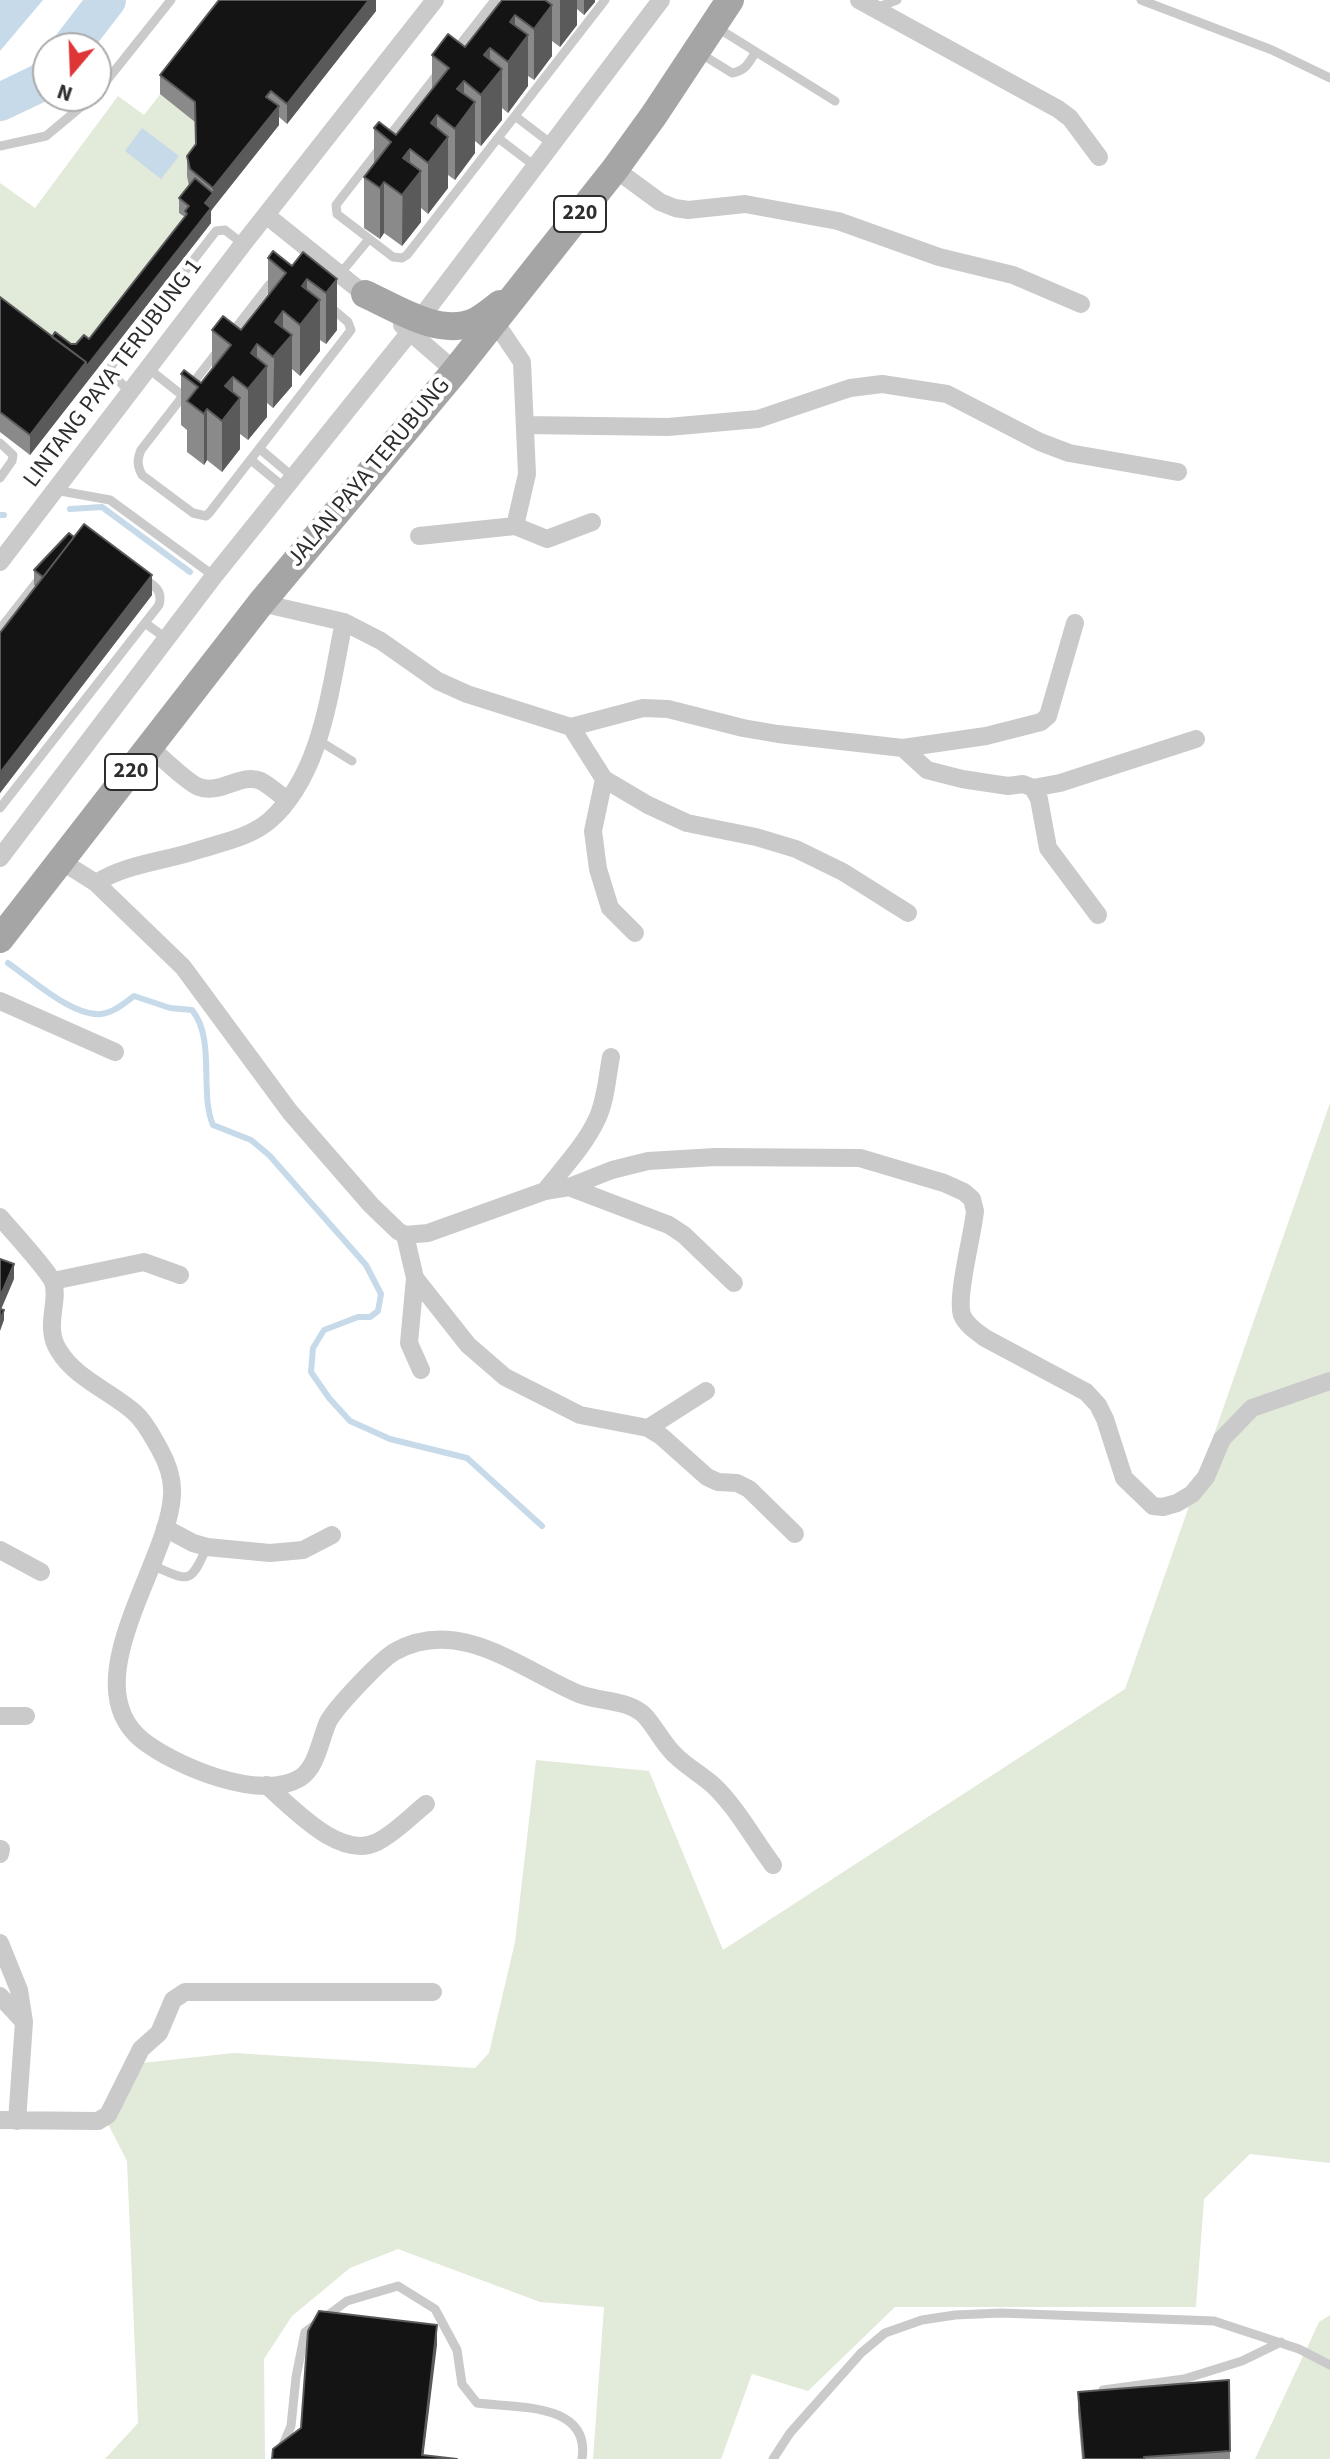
<!DOCTYPE html>
<style>
body{margin:0}
#map{position:relative;width:1330px;height:2459px;overflow:hidden;background:#fff;font-family:"Source Sans 3",sans-serif}
canvas{display:block}
.north{position:absolute;left:32px;top:32px;width:80px;height:80px;box-sizing:border-box;background:#fff;border:2px solid #ababab;border-radius:50%;rotate:199deg;font-size:22px;font-weight:700;line-height:32px;text-align:center;color:#2d2d2d}
.north::after{content:'';display:block;margin:auto;width:28px;height:36px;background:#de3537;clip-path:polygon(50% 0,100% 100%,50% 72%,0 100%)}
</style>
<div id="map">
<canvas width="1330" height="2459"></canvas>
<div class="north">N</div>
</div>
<script>
const ctx = document.querySelector('canvas').getContext('2d');
ctx.lineJoin = 'round';
function fillPath(path, color) {
  ctx.fillStyle = color;
  ctx.fill(path, 'evenodd');
}
function strokePath(path, color, width, dash) {
  ctx.strokeStyle = color;
  ctx.lineWidth = width;
  ctx.lineCap = dash ? 'butt' : 'round';
  ctx.setLineDash(dash || []);
  ctx.stroke(path);
}
function drawText(font, color, halo, rows, align = 'center') {
  ctx.font = font + ' "Source Sans 3",sans-serif';
  ctx.lineWidth = 8;
  ctx.setLineDash([]);
  ctx.textBaseline = 'middle';
  ctx.strokeStyle = halo;
  ctx.fillStyle = color;
  for (const [text, x, y, turn = 0] of rows) {
    ctx.save();
    ctx.translate(x, y);
    ctx.rotate((+turn || 0) * Math.PI / 180);
    ctx.textAlign = isNaN(turn) ? turn : align;
    if (halo) ctx.strokeText(text, 0, 0);
    ctx.fillText(text, 0, 0);
    ctx.restore();
  }
}
fillPath(new Path2D(`
 M190,56L279,125L205,218L211,223L30,455L0,432V183L35,208L118,96L144,115Z
 M1330,1103V2163L1250,2154L1204,2199L1196,2307H895L808,2391L752,2374L721,2459H593L604,2307L540,2302L398,2249L350,2268L292,2316L264,2359L265,2459H105L138,2423L127,2161L108,2124L142,2063L234,2053L475,2068L489,2053L515,1942L536,1760L649,1771L723,1950L1125,1689Z
 M1330,2315V2459H1255L1319,2322Z`), '#e2eada');
fillPath(new Path2D(`
 M0,0H43L0,51Z
 M142,128L179,156L161,179L125,151Z`), '#c7dae9');
strokePath(new Path2D(`
 M70,509L102,507L190,572
 M0,515H4
 M8,963C31,979 73,1017 101,1014C113,1013 125,1003 134,996L170,1008L192,1010C216,1039 199,1093 213,1125L251,1140L269,1155L366,1265L381,1294L378,1311L370,1317H358L324,1330L313,1348L311,1372L329,1398L350,1421L390,1439L467,1458L542,1526`), '#c7dae9', 6);
strokePath(new Path2D(`
 M70,48L107,0
 M0,102L44,81L48,75`), '#c7dae9', 38);
strokePath(new Path2D(`
 M1141,0L1272,50L1330,78
 M876,8L897,0
 M716,27L835,101
 M455,51L495,0
 M698,52L732,73C745,71 748,64 755,53
 M439,72L336,205L337,214L393,257L402,258L407,255L605,0
 M96,94L171,0
 M515,116L553,145
 M498,138L536,167
 M0,146L46,136L94,96
 M340,274L369,239
 M283,277L299,281L348,322L351,330L210,512L206,516L193,513L142,475C137,465 137,460 141,450L269,285Z
 M149,369L183,396
 M130,392L110,372L112,365L216,231L225,230L243,244
 M0,443L13,455L12,461L0,478
 M260,449L293,477
 M251,460L285,488
 M55,490L110,500L214,576
 M145,623L167,639
 M0,629L40,578
 M318,740L352,761
 M0,808L159,605C163,591 155,586 145,579
 M151,1565C189,1580 189,1587 207,1547
 M1103,2390L1184,2379L1242,2361L1281,2342
 M277,2459L291,2426L296,2377L305,2332L347,2301L398,2286L435,2309L457,2350L462,2384L477,2403C516,2408 591,2402 582,2459
 M773,2459L790,2433L861,2353L885,2333L922,2320L955,2315L1001,2313L1214,2321L1299,2349L1330,2365`), '#cacaca', 9);
strokePath(new Path2D(`
 M859,0L1058,109L1070,118L1099,157
 M615,169L660,202L675,208L688,210L745,204L838,221L939,257L1013,275L1081,304
 M266,215L373,301
 M402,325L455,371
 M525,425L668,427L758,419L850,388L882,384L947,394L1040,442L1069,453L1178,472
 M515,526L547,539L592,522
 M419,536L515,526L527,474L522,362L495,322
 M0,562L243,244L435,0
 M261,603L344,622L381,641L438,681L467,694L571,727L604,779L648,805L687,823L756,837L796,849L843,872L908,913
 M571,727L643,708L668,709L743,728L778,734L903,748L986,736L1041,722L1048,716L1075,623
 M150,747C160,756 188,783 199,787C221,795 241,772 261,781C270,786 279,794 287,800
 M903,748L927,770L962,779L1008,786L1023,784L1033,788L1039,799L1048,848L1098,915
 M604,779L593,831L598,869L610,908L635,933
 M1033,788L1060,783L1196,739
 M0,858L214,576L410,332L661,0
 M61,861L96,883L183,967L290,1112L371,1205L398,1231L405,1235L428,1233L545,1191L569,1187L612,1170L648,1161L715,1157L860,1158L944,1183L964,1192L972,1199L975,1211C973,1234 956,1296 962,1315C966,1325 977,1332 985,1338L1086,1392L1098,1405L1105,1419L1124,1478L1153,1506L1163,1507L1177,1503L1192,1494L1206,1477L1222,1439L1252,1408L1330,1381
 M96,883C126,864 161,862 195,851C219,843 249,838 269,821C323,774 330,687 344,622
 M0,1001L115,1052
 M569,1187L669,1225L684,1235L734,1283
 M545,1191C563,1168 585,1145 597,1119C606,1100 607,1077 611,1057
 M0,1217C11,1230 48,1270 53,1282C60,1301 43,1327 59,1351C76,1379 112,1392 135,1413C146,1423 152,1436 159,1448C167,1462 173,1479 172,1495C169,1563 72,1683 142,1740C175,1766 260,1802 300,1778C317,1767 320,1740 328,1722C335,1708 382,1658 396,1651C460,1616 522,1670 579,1694C600,1702 628,1699 645,1716C656,1728 663,1744 675,1755C687,1767 702,1775 714,1786C737,1808 754,1840 773,1865
 M405,1235L415,1278L409,1343L421,1370
 M415,1278L468,1345L505,1377L580,1415L648,1428L661,1436L707,1477L718,1482L737,1483L749,1489L795,1534
 M53,1281L144,1262L180,1275
 M648,1428L706,1391
 M165,1528L193,1543L207,1547L270,1553L303,1550L332,1535
 M0,1550L41,1572
 M0,1716H26
 M266,1785C292,1807 340,1861 377,1842C394,1834 411,1816 426,1804
 M0,1854L1,1849
 M0,1943L19,1990L24,2022
 M0,1996L24,2022L17,2121
 M0,2120L98,2121L108,2115L141,2049L159,2033L173,2000L185,1992H433`), '#cacaca', 18);
strokePath(new Path2D(`
 M365,294C396,308 439,337 474,322C483,318 492,310 500,304
 M0,939L261,603L455,371L615,169L654,115L730,0`), '#a5a5a5', 28);
fillPath(new Path2D(`
 M376,0V11L287,124L279,117V125L211,211V223L30,455L0,432V297L52,337L71,344H76L89,339L185,217L179,213V198L189,186L187,176V156L196,144L195,122L160,94V75Z
 M502,0H595V2L584,15L577,9V25L560,47L552,41V56L534,80L528,76V86L508,113L502,108V120L481,146L475,141V153L455,180L448,175V188L428,214L421,208V222L402,246L384,233L380,239L364,228V177L374,164V128L396,135L432,89V55L465,47Z
 M268,258L337,279V330L326,344L320,340V351L300,376L292,369V386L273,408L267,403V417L248,440L240,434V449L222,472L207,460L204,465L187,452V430L181,425V374L201,383L212,369V330H241L268,295Z
 M74,537L152,595L0,793V633L36,587L34,585V570Z
 M1229,2380L1230,2459H1082L1078,2412V2392Z`), '#8a8a8a');
fillPath(new Path2D(`
 M369,0H376V11L287,124V104Z
 M560,0H577V25L560,47Z
 M584,0H595V2L584,15Z
 M552,5V56L534,80V29Z
 M515,15V52L528,35V86L508,113V62L510,22Z
 M490,48V84L502,69V120L481,146V95L484,55Z
 M464,81V117L475,102V153L455,180V129L457,89Z
 M279,106V125L213,208V188Z
 M437,115V151L448,137V188L428,214V163L431,123Z
 M410,149V185L421,171V222L402,246L403,158Z
 M384,182V233L380,239V188Z
 M213,193V208L211,211V223L30,455V435Z
 M307,279V315L320,300V351L300,376V325L302,286Z
 M337,279V330L326,344V293Z
 M283,311V346L292,335V386L273,408L275,322Z
 M257,344V377L267,366V417L248,440V389L251,353Z
 M233,377V408L240,398V449L222,472V421L225,386Z
 M207,409V460L204,465V414Z
 M152,575V595L0,793V773Z
 M14,1264V1279L0,1312V1297Z
 M4,1310V1320L0,1331V1321Z
 M437,2325V2345L423,2459H422Z`), '#5a5a5a');
const building = new Path2D(`
 M219,0H369L287,104L271,91L266,97L279,106L213,188L190,169L187,156L196,144L195,102L160,75Z
 M502,0H545L552,5L534,29L515,15L510,22L528,35L508,62L490,48L484,55L502,69L481,95L464,81L457,89L475,102L455,129L437,115L431,123L448,137L428,163L410,149L403,158L421,171L402,195L384,182L380,188L364,177L391,142L374,128L379,122L396,135L449,68L432,55L448,34L465,47Z
 M195,178L213,193L205,203L211,208L86,367V362L52,337L55,332L71,344H76L84,335L89,339L187,214L185,211L189,206L179,198Z
 M273,251L292,266L303,252L337,279L326,293L307,279L302,286L320,300L300,325L283,311L275,322L292,335L273,357L257,344L251,353L267,366L248,389L233,377L225,386L240,398L222,421L207,409L204,414L187,401L198,387L181,374L184,370L201,383L231,345L212,330L223,316L241,330L286,273L268,258Z
 M0,297L86,362L30,435L0,412Z
 M84,524L152,575L0,773V633Z
 M69,533L74,537L43,577L34,570Z
 M0,1259L14,1264L0,1297Z
 M0,1309L4,1310L0,1321Z
 M319,2311L437,2325L422,2455L457,2459H272L273,2449L301,2428L308,2331Z
 M1229,2380L1230,2451L1144,2457V2459H1084L1078,2392Z`);
fillPath(building, '#141414');
strokePath(building, '#5a5a5a', 2);
for (const [x, y, w] of [
 [580,214,52],
 [131,772,52]
]) {
  const box = new Path2D();
  box.roundRect(x - w / 2, y - 18, w, 36, 6);
  ctx.fillStyle = '#fff';
  ctx.fill(box);
  strokePath(box, '#2d2d2d', 2);
}
drawText('bold 22px', '#2d2d2d', null, [
 ["220",580,214],
 ["220",131,772]
]);
drawText('24px', '#2d2d2d', '#fff', [
 ["LINTANG PAYA TERUBUNG 1",114,374,-53],
 ["JALAN PAYA TERUBUNG",370,473,-50]
]);
</script>
